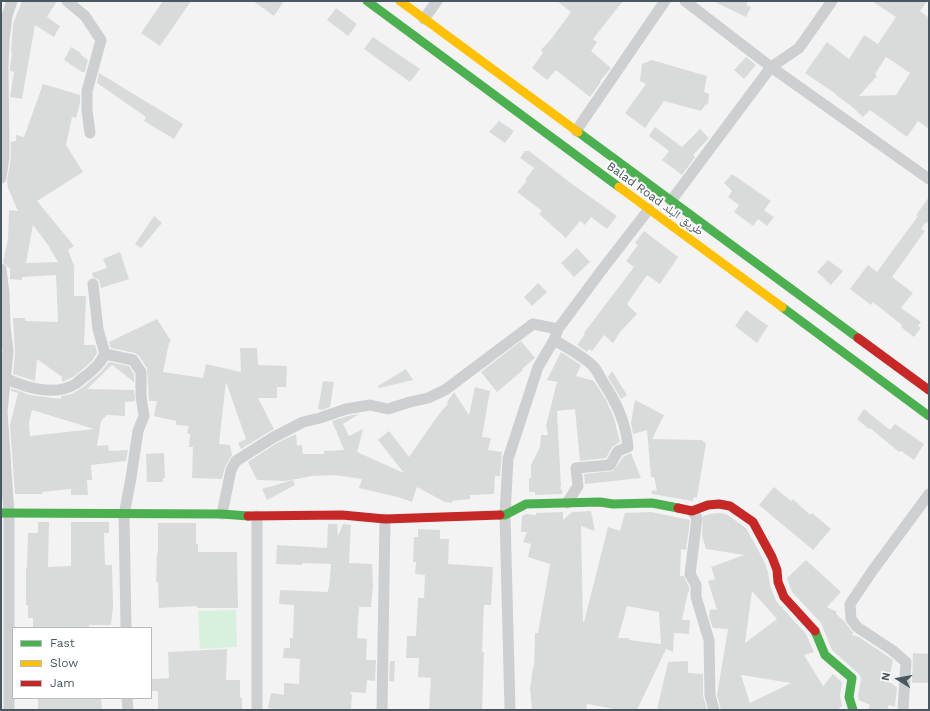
<!DOCTYPE html>
<meta charset="utf-8">
<style>
body{margin:0}
#map{position:relative;width:930px;height:711px;overflow:hidden;background:#f3f3f3;font-family:"Work Sans",sans-serif}
canvas{display:block}
.frame{position:absolute;inset:0;border:2px solid #495860;pointer-events:none}
.legend{position:absolute;left:12px;top:627px;width:140px;height:72px;box-sizing:border-box;background:#fff;border:1px solid #b6bcbf;margin:0;padding:5px 7px;list-style:none;font-size:12px;color:#495860}
.legend li{display:flex;align-items:center;gap:8px;height:20px}
.legend b{width:20px;border:1px solid #b6bcbf}
.north{position:absolute;left:878px;top:659px;width:40px;height:40px;-webkit-text-stroke:3px #fff;paint-order:stroke;rotate:281deg;font-size:11px;font-weight:700;line-height:16px;text-align:center;color:#495860}
.north::after{content:'';display:block;margin:auto;width:14px;height:18px;background:#495860;clip-path:polygon(50% 0,100% 100%,50% 72%,0 100%)}
</style>
<div id="map">
<canvas width="930" height="711"></canvas>
<div class="frame"></div>
<ul class="legend">
<li><b style="height:5px;background:#4caf50"></b>Fast</li>
<li><b style="height:5px;background:#ffc107"></b>Slow</li>
<li><b style="height:5px;background:#c62828"></b>Jam</li>
</ul>
<div class="north">N</div>
</div>
<script>
const ctx = document.querySelector('canvas').getContext('2d');
ctx.lineJoin = 'round';
function fillPath(path, color) {
  ctx.fillStyle = color;
  ctx.fill(path, 'evenodd');
}
function strokePath(path, color, width, dash) {
  ctx.strokeStyle = color;
  ctx.lineWidth = width;
  ctx.lineCap = dash ? 'butt' : 'round';
  ctx.setLineDash(dash || []);
  ctx.stroke(path);
}
function drawText(font, color, halo, rows, align = 'center') {
  ctx.font = font + ' "Work Sans","Noto Naskh Arabic",sans-serif';
  ctx.lineWidth = 4;
  ctx.setLineDash([]);
  ctx.textBaseline = 'middle';
  ctx.strokeStyle = halo;
  ctx.fillStyle = color;
  for (const [text, x, y, turn = 0] of rows) {
    ctx.save();
    ctx.translate(x, y);
    ctx.rotate((+turn || 0) * Math.PI / 180);
    ctx.textAlign = isNaN(turn) ? turn : align;
    if (halo) ctx.strokeText(text, 0, 0);
    ctx.fillText(text, 0, 0);
    ctx.restore();
  }
}
fillPath(new Path2D(`
 M236,610L237,647L200,649L198,611Z`), '#d8f1de');
fillPath(new Path2D(`
 M22,1H57L47,17L60,26L54,37L35,25L22,99L10,97L14,72L10,71V68L12,52H11L13,24Z
 M163,1H191L160,46L141,33Z
 M253,1H284L274,16Z
 M557,1H623L593,39L597,42L591,51L611,68L600,81L601,82L590,97L556,70L547,80L532,68L543,53L541,50L552,38L571,12Z
 M713,1H748L746,5L751,7L746,17Z
 M872,1H927L920,11L929,18V129L918,121L907,137L870,110L863,117L851,106L836,95V94L805,73L827,42L849,59L864,35L878,44L896,17ZM886,57L910,73L896,95L859,96L877,76L875,74Z
 M336,8L357,24L348,36L327,20Z
 M373,37L420,69L410,82L364,49Z
 M71,47L81,53L80,54L88,60L85,72H82L64,60Z
 M746,57L756,65L744,79L734,70Z
 M652,60L707,76L704,92L709,94L708,105L706,104L701,111L664,101L645,128L625,113L646,84L640,81L642,64Z
 M99,73L183,124L174,139L144,121L146,117L97,83Z
 M43,84L80,95V103L76,118L72,117L66,145L83,172L37,201L74,246L68,250L74,266V296H86L84,345H95L97,353L92,361L83,369L73,377L62,382V377L37,359L35,381L13,374L15,352L13,318H25V321L58,322L56,275L22,277V280L10,279V267L8,268L3,262L8,239L9,210L18,211L8,188L7,181L11,157V142L16,141V135L24,137ZM33,225L48,245L58,262L26,263Z
 M499,121L514,131L505,143L489,132Z
 M655,127L682,147L700,129L709,138L693,155L695,157L682,175L662,160L669,151L649,136Z
 M525,151H529L572,184L617,216L607,229L591,217L585,225L580,221L566,238L539,214L542,211L517,192L527,181L525,180L534,168L520,158Z
 M732,174L771,201L764,210L774,217L767,226L758,219L753,226L734,212L739,205L728,197L732,191L724,183Z
 M929,197V224L926,222L921,229L925,231L892,277L913,293L901,308L921,322L918,326L921,328L914,337L901,327L902,325L873,302L871,305L850,289L868,265L877,272L918,216L916,215Z
 M154,216L162,223L141,248L135,244Z
 M644,231L678,257L660,284L647,275L627,304L637,314L620,332L613,343L604,335L592,351L589,349L587,352L577,345L585,334L584,333L634,267L626,261L638,245L635,243Z
 M577,248L590,262L574,277L561,263Z
 M120,252L129,279L101,288L99,280L93,277L92,273L107,268L103,259Z
 M828,260L843,271L831,285L817,272Z
 M538,283L547,292L532,306L524,297Z
 M746,310L768,326L757,343L735,326Z
 M157,319L171,341L169,343L163,372L203,378L206,364L241,372L240,348H257L258,365L287,366L286,387H277V398H258L274,429L241,449L238,443L246,439L226,382L219,444L230,445L232,455L225,467L222,479L192,478L193,447H189L190,434L187,433L189,426L176,425V421L154,416L157,401H149L147,368L139,356L135,353L111,348L109,342Z
 M521,341L535,358L522,369L523,370L497,392L481,372Z
 M561,352L581,365L576,376L594,381L606,400L614,418L620,442L612,447L606,458L580,461L575,409L557,411L561,487H559L562,490V494L535,495V492H529V478H531V465L540,447L541,435H548L546,426L557,382L547,380Z
 M109,362L129,366L134,374V382L112,365L87,389L134,390L135,401L125,402V416L107,415L101,421L97,446L108,445L109,451L128,450L126,461L91,465L92,480H87L88,495H71V489L42,492L43,494H15L10,425L18,393L11,391V388L30,395L61,399V396L72,394L82,388L100,373ZM32,410L94,429L30,436L29,423Z
 M406,369L413,380L379,388L378,386Z
 M612,371L627,395L621,399L608,377Z
 M323,381L334,382L330,407L322,410L318,409Z
 M475,387L490,391L482,437L491,438L488,450L502,452L500,476H495L494,494L470,495V499L452,501V503L445,502L417,487L412,502L398,497L359,488L362,479L334,475L312,476L286,481L257,480L248,462L277,443L296,434L297,446L302,445L303,454H324V451L344,450L332,421L348,416L359,414L343,424L349,436L363,429L357,452L404,473L378,440L389,431L409,457L439,414L448,404L447,402L454,392L469,415Z
 M635,400L664,415L652,439L702,440L706,444L697,497L693,498V501L652,494L651,491L657,490L654,477H651L647,430L633,434L631,423Z
 M864,409L890,430L895,424L924,444L914,460L901,451L899,452L870,428L869,429L857,419Z
 M164,453L165,478H163V482H147L146,454Z
 M631,453L641,478L585,484L584,474L613,471L623,457Z
 M293,480L295,485L267,500L262,489Z
 M774,487L791,501L793,499L810,515L812,513L831,529L813,550L759,505Z
 M591,511L595,531L581,526L583,622H584L608,527L620,531L625,513L651,512L690,520L686,550L681,549L680,576H684L689,587V592H688L682,620H690L689,634L674,633L673,652L666,649L637,710H620L587,704L586,710H532L530,688L533,667H534L535,633H538L550,564L528,557L531,544L523,542L527,532H521L522,516L526,514L536,515V513L563,512V520L572,512ZM627,606L659,612L661,644L629,640V638H618Z
 M719,513L726,514L746,528L764,561L768,572L770,585L776,601L806,634L814,652L804,655L823,686L833,674L842,682L840,696L842,706L837,710H721L717,695L728,629L713,628L709,617L710,609L717,610L708,581L715,579L711,567L744,555L706,549L702,536L703,516L710,514ZM752,591L777,619L745,643ZM741,675L791,683L750,703Z
 M38,522H49L48,567L71,566V522H109V533H104L105,565H112L113,606L111,625H89V628H33V618H28V605H26V568H27L28,533H38Z
 M158,523H196V544H198V552H237L238,608H197V606L159,608L158,582H156L157,553H158Z
 M328,524H337L338,536L343,524L351,525L349,563L372,564L373,584L371,607H359L357,638L367,639L366,660H376L375,681L367,680L366,693L350,692L352,695L351,709L280,710L268,708L271,693L284,695V683L299,684L300,659L283,658L284,648H290V638H293L294,605L279,604L280,590L328,592V588H329L331,564L302,563V565L276,564L277,545L327,548Z
 M418,529L440,530V539H449L448,564L493,567L491,605H484L482,652H484L482,710L429,709L431,678L418,677L419,658H406L407,636H416L418,598H424L425,575L415,574L416,562H413L414,537H418Z
 M806,560L841,592L827,607L837,612L836,614L844,621L853,633L852,635L859,637L893,660L889,682L897,687L895,707L889,705L887,710H868L870,705L859,700L858,696L861,679L860,675L832,650L821,623L792,592L787,578Z
 M227,649L226,680H240V697L242,698V710H158V691H151V679L169,678L168,652Z
 M913,653L929,654V683H912Z
 M390,661H395L394,682L389,681Z
 M688,661V673L703,674V695L707,710H657L668,662Z
 M38,698H101L102,710H38Z`), '#d9dbdb');
strokePath(new Path2D(`
 M67,1L85,16L101,40L87,91V110L90,133
 M685,1L771,67L929,179
 M424,19L437,1
 M576,131L665,1
 M1,178L4,156L3,66L4,39L7,16L12,1
 M671,201L771,67L799,48L832,1
 M1,269L4,293L5,327L8,351L2,412L9,514V710
 M554,340C567,348 582,355 593,366C597,370 600,377 603,382C616,402 626,422 628,447L618,451L610,465L576,468L578,486L567,503
 M105,354L133,360L141,372V396L144,416L138,431L131,478L124,515L126,628
 M5,378C26,388 56,397 77,383C80,380 83,377 87,375C96,367 99,365 105,354L98,329L93,284
 M692,511L697,518L690,574L696,585V597L709,640L710,695L714,710
 M222,514L231,470L236,461L274,437L303,422L320,418L346,409L370,405L388,409L410,402L428,398L445,390L533,324L558,329
 M127,698L128,710
 M257,710V516
 M382,710L385,519
 M510,710L505,515L508,459L538,367L554,340L558,329L601,271L649,209
 M903,710L906,662L892,650L857,627L851,619L850,604L873,570L929,494`), '#cdcfd1', 11);
strokePath(new Path2D(`
 M367,1L619,187
 M578,132L858,338
 M782,307L929,416
 M1,513L222,514L248,516
 M500,515H505L526,504L600,502L613,504L652,503L678,508
 M815,631L825,655L852,678L849,697L853,710`), '#4caf50', 9);
strokePath(new Path2D(`
 M400,1L578,132
 M619,187L782,307`), '#ffc107', 9);
strokePath(new Path2D(`
 M858,338L929,390
 M678,508L692,511L708,505L719,504L730,506L753,522L772,557L777,570L778,582L784,597L815,631
 M248,516L342,515L385,519L500,515`), '#c62828', 9);
drawText('12px', '#495860', '#fff', [
 ["Balad Road طريق البلد",655,199,36]
]);
</script>
